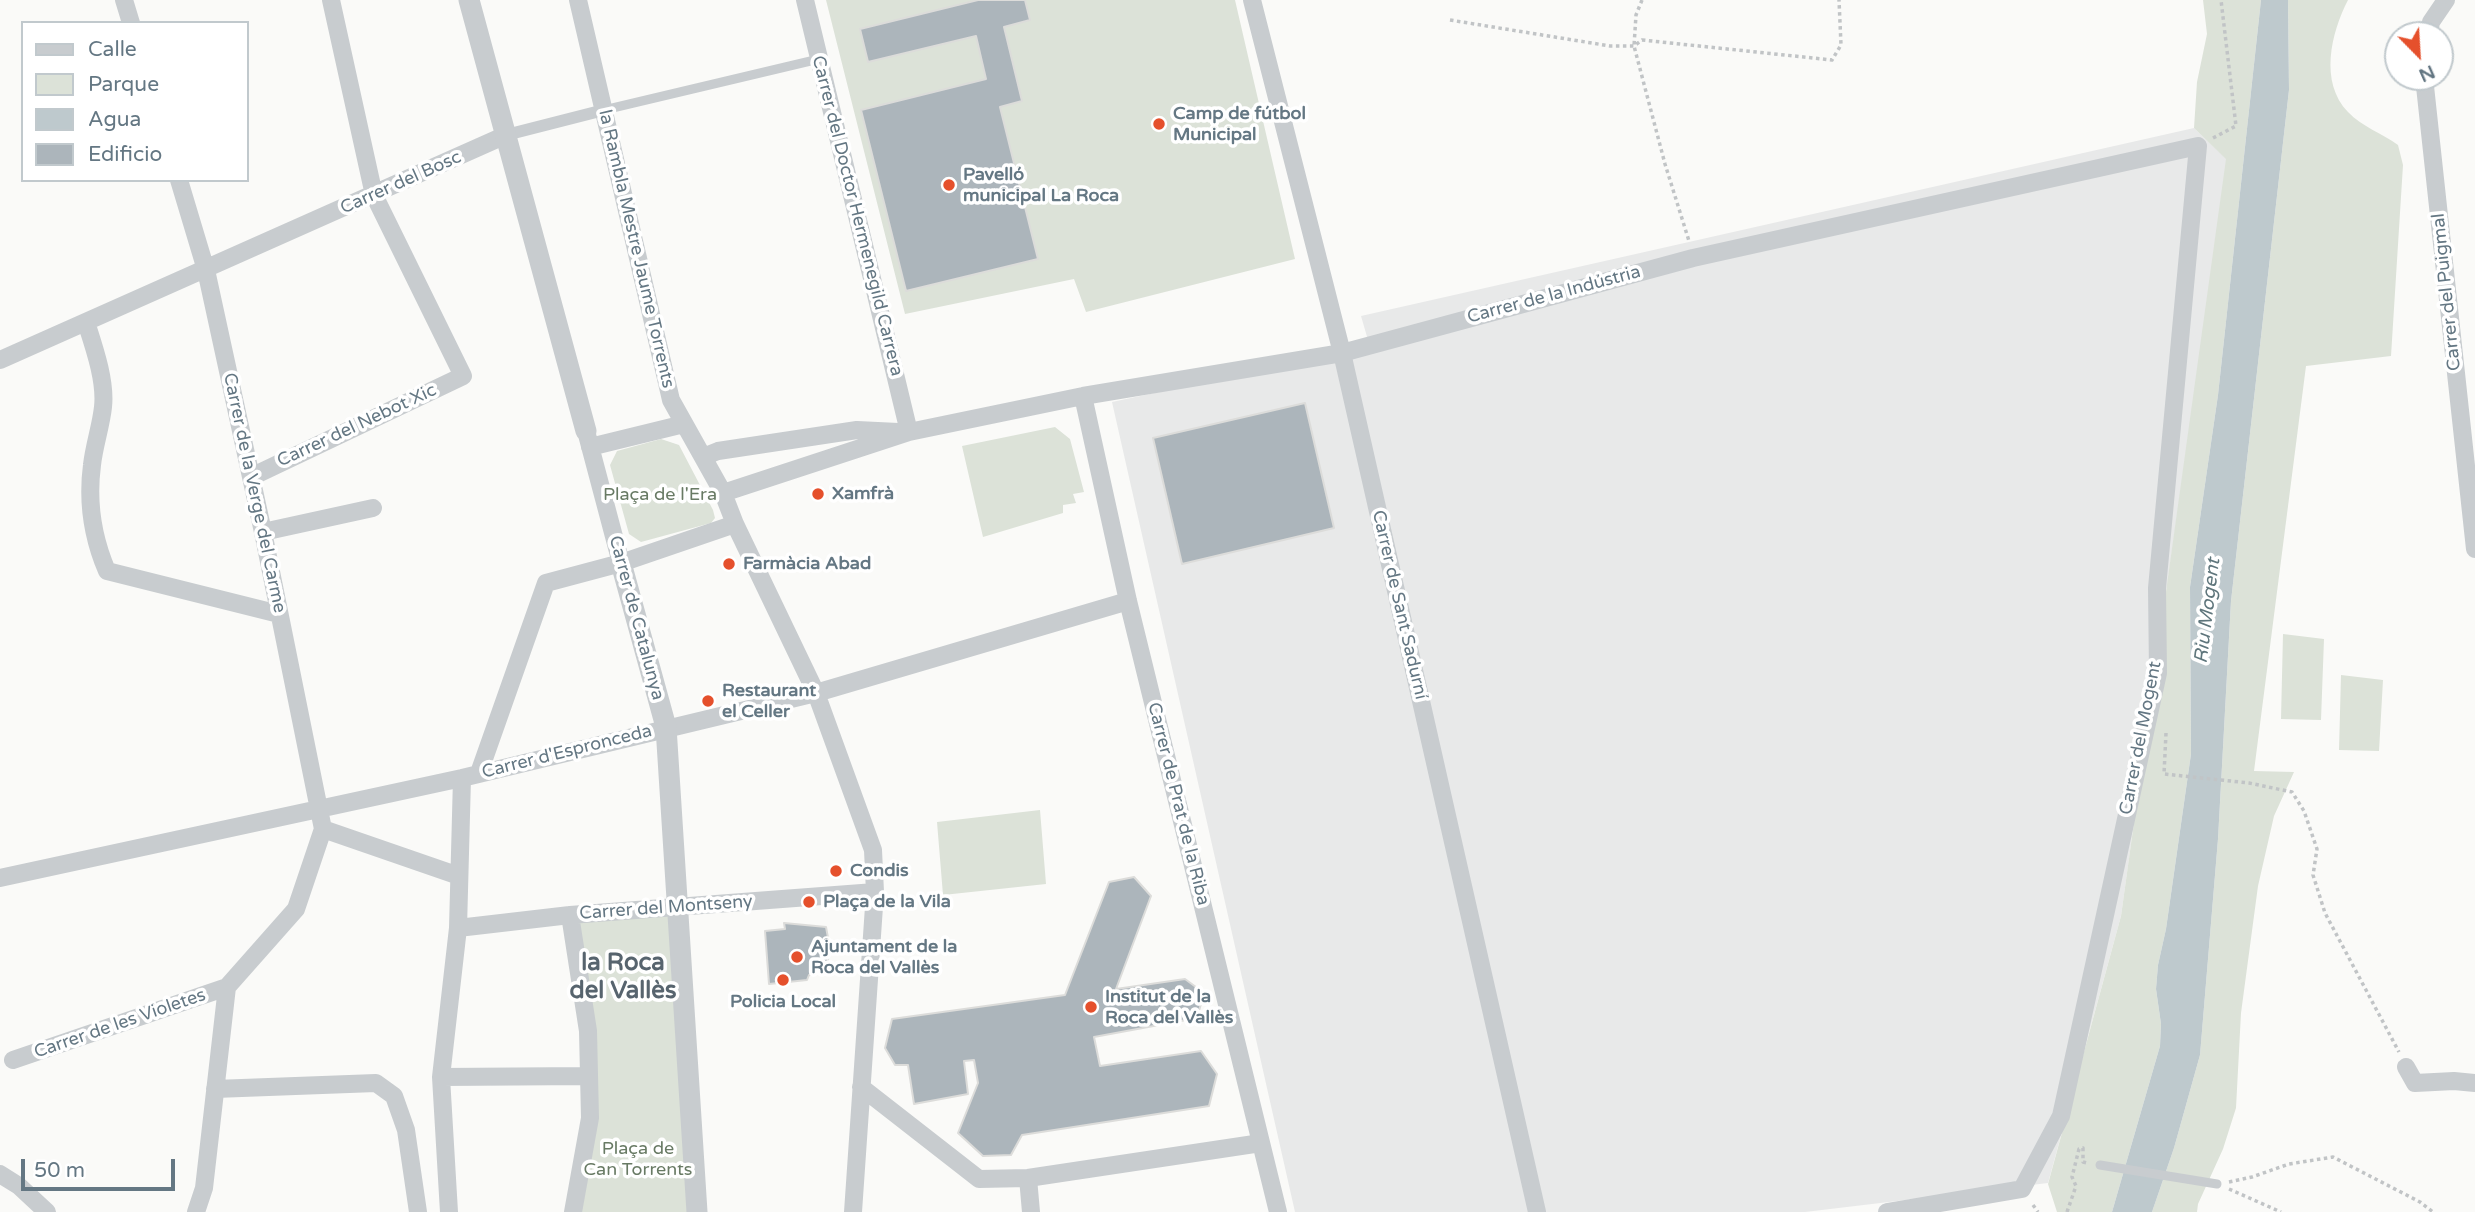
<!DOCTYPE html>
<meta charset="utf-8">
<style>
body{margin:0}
#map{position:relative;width:2475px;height:1212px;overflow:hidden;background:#fafaf8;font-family:"Varela Round",sans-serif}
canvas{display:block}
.legend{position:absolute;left:21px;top:21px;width:228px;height:161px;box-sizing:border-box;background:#fff;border:2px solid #c1c9cd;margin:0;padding:9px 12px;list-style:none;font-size:21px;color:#647783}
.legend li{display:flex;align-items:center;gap:14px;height:35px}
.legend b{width:35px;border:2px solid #c1c9cd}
.north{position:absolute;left:2384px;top:21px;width:70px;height:70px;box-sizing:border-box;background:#fff;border:2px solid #c1c9cd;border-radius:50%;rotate:156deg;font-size:19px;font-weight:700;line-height:28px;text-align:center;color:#647783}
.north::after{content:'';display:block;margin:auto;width:24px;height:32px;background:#e5502c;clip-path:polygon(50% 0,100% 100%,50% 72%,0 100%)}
.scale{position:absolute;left:21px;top:1159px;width:154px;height:32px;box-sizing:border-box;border:4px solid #647783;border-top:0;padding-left:9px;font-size:21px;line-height:24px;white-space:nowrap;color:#647783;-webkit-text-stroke:5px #fff;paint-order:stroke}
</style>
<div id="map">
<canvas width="2475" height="1212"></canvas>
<ul class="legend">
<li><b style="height:9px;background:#c8cccf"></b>Calle</li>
<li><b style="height:19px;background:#dce2d8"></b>Parque</li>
<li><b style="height:19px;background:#bec9cd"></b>Agua</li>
<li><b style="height:19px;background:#acb5bb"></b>Edificio</li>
</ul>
<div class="north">N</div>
<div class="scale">50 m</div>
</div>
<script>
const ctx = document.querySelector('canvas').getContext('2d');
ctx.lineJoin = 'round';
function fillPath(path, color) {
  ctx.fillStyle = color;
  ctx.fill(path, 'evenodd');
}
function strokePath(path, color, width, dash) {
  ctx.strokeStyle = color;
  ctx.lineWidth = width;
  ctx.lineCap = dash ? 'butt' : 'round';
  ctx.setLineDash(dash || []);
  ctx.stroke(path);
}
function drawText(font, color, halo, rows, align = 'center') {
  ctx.font = font + ' "Varela Round",sans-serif';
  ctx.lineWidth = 7;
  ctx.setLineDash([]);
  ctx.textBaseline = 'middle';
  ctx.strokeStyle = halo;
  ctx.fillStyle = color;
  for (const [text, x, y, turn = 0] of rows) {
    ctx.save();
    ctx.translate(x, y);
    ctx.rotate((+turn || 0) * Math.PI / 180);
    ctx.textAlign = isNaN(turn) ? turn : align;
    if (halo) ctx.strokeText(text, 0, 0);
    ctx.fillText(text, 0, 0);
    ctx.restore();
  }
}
fillPath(new Path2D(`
 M2194,128L2227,159L2121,916L2048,1183L1805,1212H1295L1112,402L1370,347L1361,316Z`), '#e8e9e9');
fillPath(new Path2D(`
 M826,0H1235L1295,259L1086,312L1074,279L905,314Z
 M2203,0H2261L2218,395L2190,587L2191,754L2166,929L2158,965L2156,989L2161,1024L2160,1046L2112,1212H2057L2048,1184L2121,916L2226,159L2194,128L2197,82L2207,34Z
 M2288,0H2348C2331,33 2319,82 2348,112C2362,127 2382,133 2398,145L2403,165L2391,356L2306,366L2254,771L2294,772L2274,816L2258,886L2241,1013L2236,1108L2223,1149L2198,1204L2197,1212H2152L2174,1148L2200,1055L2218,839L2231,601L2289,90Z
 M1055,427L1070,439L1084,492L1073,494L1076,503L1063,505V513L983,537L962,446Z
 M661,439L679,445L713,510L715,518L711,523L641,542L629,534L610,465L617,451Z
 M2283,634L2324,639L2321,720L2281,719Z
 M2341,675L2383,680L2379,751L2339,750Z
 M1040,810L1046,884L943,895L937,822Z
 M674,913L691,1212H573L590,1118L577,918Z`), '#dce2d8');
fillPath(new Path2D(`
 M2261,0H2288L2289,90L2231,601L2218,839L2200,1055L2174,1148L2152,1212H2112L2160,1046L2161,1024L2156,989L2158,965L2166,929L2191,754L2190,587L2218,395Z`), '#bec9cd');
const building = new Path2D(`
 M978,0H1025L1030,20L1004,27L1022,101L1000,107L1038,259L906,291L861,110L986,79L976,36L868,62L860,29Z
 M1305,403L1334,528L1182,564L1153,438Z
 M1134,877L1151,896L1116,989L1185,979L1204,993L1197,1018L1094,1037L1100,1066L1201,1051L1217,1074L1209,1106L1022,1135L1011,1155L983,1156L958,1133L978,1083L974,1060L964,1061L968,1094L914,1104L908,1065H895L885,1048L892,1019L1065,995L1109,882Z
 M784,923L826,927L829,943L827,972L809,975L807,980L769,984L765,931L785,929Z`);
fillPath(building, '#acb5bb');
strokePath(building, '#dcdcda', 2);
strokePath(new Path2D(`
 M1642,0L1636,15L1634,46L1665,164L1689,241
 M1450,20L1610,46H1634L1642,40L1832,60L1841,45L1839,0
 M2213,138L2236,126L2221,0
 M2166,733L2164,774L2249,783L2292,792L2304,811L2317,849L2313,875L2325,913L2399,1052
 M2229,1182L2252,1177L2289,1164L2333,1157L2420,1202L2433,1212
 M2229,1189L2281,1212
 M2033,1205L2038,1212
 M2067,1212L2076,1186L2072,1177L2079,1149L2083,1148V1162L2087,1163`), '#c1c4c6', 3.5, [3.5, 3.5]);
strokePath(new Path2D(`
 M604,110L819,59
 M2100,1165L2217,1184`), '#c8cccf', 9);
strokePath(new Path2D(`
 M506,135L604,110`), '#c8cccf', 12);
strokePath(new Path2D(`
 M124,0L131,23
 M578,0L671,400L723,493L735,524L816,693L873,850L875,892L853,1212
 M805,0L909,432
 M1252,0L1342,353L1537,1212
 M2429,35L2431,22L2446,0
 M2424,77L2475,549
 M179,180L206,270L263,532L323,829L296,909L227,987L204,1188L196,1212
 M86,322C94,347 106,381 103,407C101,426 94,446 92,465C87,503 92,536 107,571L279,614
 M0,360L506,135
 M1083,396L1128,601L1278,1212
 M586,431L621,563
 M590,447L684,424
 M703,457L718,451L857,430L898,432
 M251,477L463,376L374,195L331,0
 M723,493L909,432L1083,396L1342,353L1693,258L2198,146L2157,588L2158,673L2061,1116L2022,1189L1887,1212
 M263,532L373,508
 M479,773L546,583L621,563L735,524
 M323,829L459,876
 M0,878L462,778L816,693L1128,601
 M570,915L588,1031L590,1118L573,1212
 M458,928L570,915L875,892
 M13,1060L227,987
 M2406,1067L2415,1083L2454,1081L2475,1083
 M441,1077L589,1076
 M861,1087L979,1179L1028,1178L1261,1143
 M215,1089L376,1083L394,1096L406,1130L418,1212
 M0,1174L19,1186L47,1212
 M1028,1178L1031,1212
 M449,1212L441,1077L458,928L462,778`), '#c8cccf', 18);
strokePath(new Path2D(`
 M469,0L586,431
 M621,563L666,727L697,1212`), '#c8cccf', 21);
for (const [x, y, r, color] of [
 [1159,124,7,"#e5502c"],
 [949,185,7,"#e5502c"],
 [818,494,7,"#e5502c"],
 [729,564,7,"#e5502c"],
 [708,701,7,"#e5502c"],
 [836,871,7,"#e5502c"],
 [809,902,7,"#e5502c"],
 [797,957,7,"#e5502c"],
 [783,980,7,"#e5502c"],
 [1091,1007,7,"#e5502c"]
]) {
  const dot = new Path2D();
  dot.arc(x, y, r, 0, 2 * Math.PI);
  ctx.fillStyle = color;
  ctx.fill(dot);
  strokePath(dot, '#fff', 2.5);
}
drawText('bold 18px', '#647783', '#fff', [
 ["Camp de fútbol",1173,114],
 ["Municipal",1173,135],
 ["Pavelló",963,175],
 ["municipal La Roca",963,196],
 ["Xamfrà",832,494],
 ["Farmàcia Abad",743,564],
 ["Restaurant",722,691],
 ["el Celler",722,712],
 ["Condis",850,871],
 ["Plaça de la Vila",823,902],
 ["Ajuntament de la",811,947],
 ["Roca del Vallès",811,968],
 ["Institut de la",1105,997],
 ["Roca del Vallès",1105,1018],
 ["Policia Local",783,1002,"center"]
], 'left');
drawText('18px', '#647783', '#fff', [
 ["Carrer del Bosc",401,183,-24],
 ["Carrer del Doctor Hermenegild Carrera",857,216,76],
 ["la Rambla Mestre Jaume Torrents",636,249,77],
 ["Carrer del Puigmal",2447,292,-96],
 ["Carrer de la Indústria",1554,295,-15],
 ["Carrer del Nebot Xic",357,426,-25],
 ["Carrer de la Verge del Carme",254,493,78],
 ["Carrer de Sant Sadurní",1399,605,77],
 ["Carrer de Catalunya",636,618,75],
 ["Carrer del Mogent",2141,738,-79],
 ["Carrer d'Espronceda",567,752,-14],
 ["Carrer de Prat de la Riba",1178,804,76],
 ["Carrer del Montseny",666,908,-4],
 ["Carrer de les Violetes",120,1024,-19]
]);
drawText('18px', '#687a64', '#fff', [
 ["Plaça de l'Era",660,495],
 ["Plaça de",638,1149],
 ["Can Torrents",638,1170]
]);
drawText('italic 19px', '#5f767c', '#fff', [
 ["Riu Mogent",2208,611,-83]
]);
drawText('bold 24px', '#57646e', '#fff', [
 ["la Roca",623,964],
 ["del Vallès",623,992]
]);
</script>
